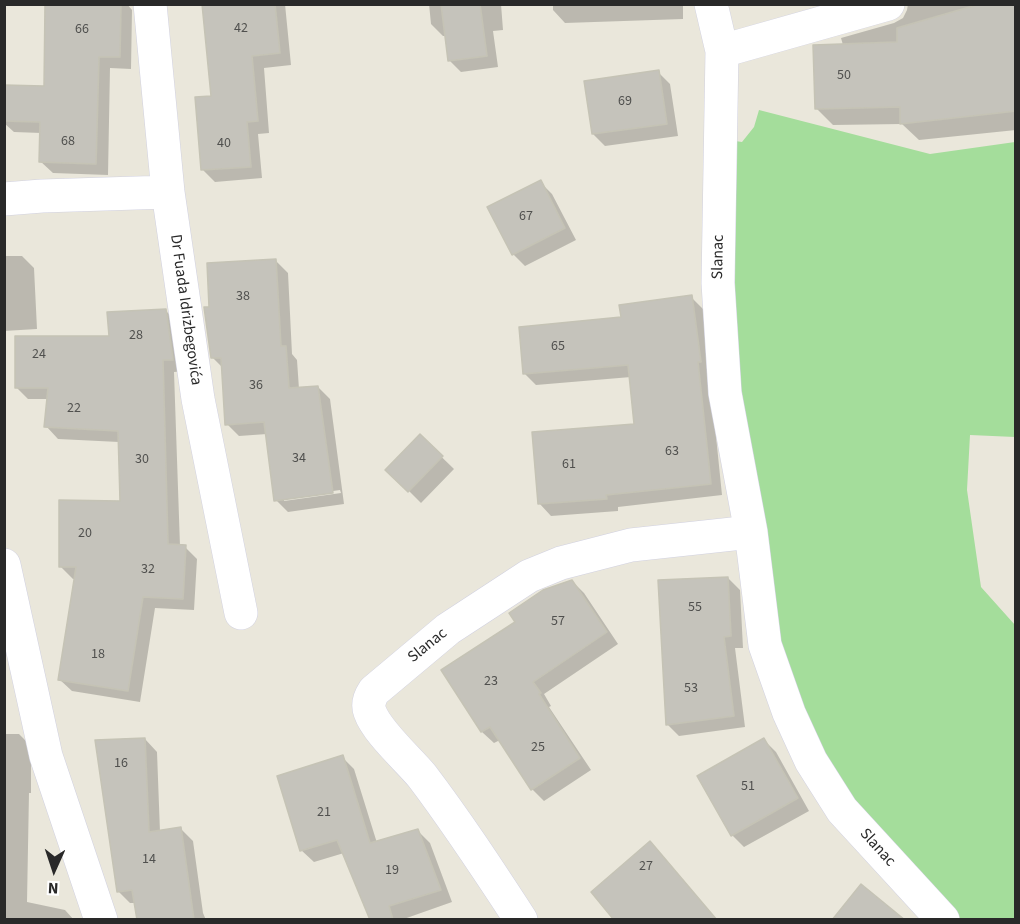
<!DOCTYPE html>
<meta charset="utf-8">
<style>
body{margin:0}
#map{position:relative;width:1020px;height:924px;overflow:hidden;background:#eae7db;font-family:"Source Sans 3",sans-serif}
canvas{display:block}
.frame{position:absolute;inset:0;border:6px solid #292929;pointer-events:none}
.north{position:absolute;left:24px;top:840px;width:60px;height:60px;-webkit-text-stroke:4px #fff;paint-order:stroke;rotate:183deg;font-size:16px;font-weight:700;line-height:24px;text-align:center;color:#292929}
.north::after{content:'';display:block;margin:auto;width:21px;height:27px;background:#292929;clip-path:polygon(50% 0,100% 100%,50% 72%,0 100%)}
</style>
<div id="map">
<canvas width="1020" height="924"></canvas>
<div class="frame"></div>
<div class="north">N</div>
</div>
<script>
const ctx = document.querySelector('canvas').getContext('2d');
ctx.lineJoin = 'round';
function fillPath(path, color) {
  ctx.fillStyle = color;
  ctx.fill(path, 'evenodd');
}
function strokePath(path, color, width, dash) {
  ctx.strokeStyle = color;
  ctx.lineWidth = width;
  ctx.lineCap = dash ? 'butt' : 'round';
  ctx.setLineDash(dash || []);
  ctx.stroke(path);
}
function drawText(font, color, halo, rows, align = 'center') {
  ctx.font = font + ' "Source Sans 3",sans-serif';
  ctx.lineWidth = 5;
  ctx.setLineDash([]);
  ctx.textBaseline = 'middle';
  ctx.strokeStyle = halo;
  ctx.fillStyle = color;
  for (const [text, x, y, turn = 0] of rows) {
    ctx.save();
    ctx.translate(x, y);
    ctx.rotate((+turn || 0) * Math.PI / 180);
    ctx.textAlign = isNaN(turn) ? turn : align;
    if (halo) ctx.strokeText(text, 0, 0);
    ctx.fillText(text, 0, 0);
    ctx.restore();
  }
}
fillPath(new Path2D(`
 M759,110L930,154L1015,142V437L970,435L967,490L981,587L1015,625V919H943L811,761L751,532L722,139L742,142L754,127Z`), '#a4dd9b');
fillPath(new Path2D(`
 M46,4H127L132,10L131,69L110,68L108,175L53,173L40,161L41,133L14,132L4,123V86L45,87Z
 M203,4H285L291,65L264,68L269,133L258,134L262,178L215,182L203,170L213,97Z
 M429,4H501L503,30L493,31L498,67L461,72L449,60L446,36H443L431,24Z
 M553,4H683V19L565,23L553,10Z
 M908,4H1016V130L919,140L902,124L833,125L816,108L843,45L841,38L894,23L903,18L907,10Z
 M658,72L670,84L678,136L605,146L593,134Z
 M540,182L552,194L576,240L525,266L513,254Z
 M4,256H22L34,268L37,329L4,331Z
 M276,261L288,273L292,354L297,360L299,389L318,387L330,399L344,504L288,512L276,500L267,434L239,436L227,424L223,368L212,357L211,308ZM340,490L341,493L284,501V498Z
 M691,297L703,309L722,495L618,507V511L551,516L539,503L636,426L631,377L536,385L524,373L623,318Z
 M165,310L177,322L185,371L174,372L180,546L185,547L197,559L194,610L155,608L140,702L72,691L59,679L76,579H73L61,567L121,502L119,442L58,439L46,426L48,399H28L16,387Z
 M420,436L454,469L421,503L388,470Z
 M728,578L740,590L743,648H735L745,727L679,736L667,724Z
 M572,581L584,593L618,644L544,694L551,706L549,707L591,770L544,801L532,789L500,740L494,743L482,732L443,671L517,623Z
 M4,734H19L31,746V793H29L27,902L65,910L74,920H4Z
 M145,739L157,752L160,832L181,829L193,841L203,913L206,920H139L136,903H130L118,891Z
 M764,740L776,752L809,811L744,847L732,835Z
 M342,757L354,769L377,843L418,831L430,843L452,902L401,920H372L344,853L314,862L301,850Z`), '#0003');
const building = new Path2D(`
 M45,4H121L120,57H99L96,164L39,162L40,122L4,121V85L44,86Z
 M202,4H275L280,53L252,56L258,121L247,122L251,167L201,170L195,97L211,96Z
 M441,4H480L487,56L448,61Z
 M980,4H1016V111L900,124V107L815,109L813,45L897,42V28Z
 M659,70L667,124L592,134L584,81Z
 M541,180L565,228L512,255L487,207Z
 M276,259L281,346H286L289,388L318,386L333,493L274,501L264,422L225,425L221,358H211L204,307H209L207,263Z
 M692,295L701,362H698L711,484L606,495L607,499L538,504L532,432L634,424L628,365L523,374L519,327L621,317L619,305Z
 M166,309L173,360H163L168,544L186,545L183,599L143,597L128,691L58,680L76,567H59V500L120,501L118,431L44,427L48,388H15V336H109L107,312Z
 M420,434L443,456L408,492L385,470Z
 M728,577L731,636L724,637L734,716L666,725L658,580Z
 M572,580L607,632L533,682L541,693L539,694L580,758L531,790L490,727L481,732L441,670L515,622L509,613L543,590Z
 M145,738L149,832L181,827L194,920H137L132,890L117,892L95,740Z
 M764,738L798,798L731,836L697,776Z
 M343,755L370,843L418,829L441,890L389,906L393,920H370L337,840L300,851L277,776Z
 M650,841L717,920H614L591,892Z
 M861,884L905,920H832Z`);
fillPath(building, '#c5c3bb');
strokePath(building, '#c5c3b5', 1.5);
const minor = new Path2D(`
 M150,4L168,192L198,399L241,613
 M711,4L722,51L718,283L725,393L751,532L765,645L789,713L811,761L842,810L943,920
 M722,51L888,4
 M4,199L42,196L168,192
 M4,565L46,756L101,920
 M521,920C489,871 457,822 422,776C408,759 377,732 370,712C367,704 370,697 374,691L448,629L529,576L561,563L631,545L751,532`);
strokePath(minor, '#d1d1e0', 34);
strokePath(minor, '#fff', 33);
drawText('14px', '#50504e', null, [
 ["42",241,29],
 ["66",82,30],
 ["50",844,76],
 ["69",625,102],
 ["68",68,142],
 ["40",224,144],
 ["67",526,217],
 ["38",243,297],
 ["28",136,336],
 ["65",558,347],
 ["24",39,355],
 ["36",256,386],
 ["22",74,409],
 ["63",672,452],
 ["34",299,459],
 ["30",142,460],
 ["61",569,465],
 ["20",85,534],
 ["32",148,570],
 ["55",695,608],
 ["57",558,622],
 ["18",98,655],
 ["23",491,682],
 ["53",691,689],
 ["25",538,748],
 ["16",121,764],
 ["51",748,787],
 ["21",324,813],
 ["14",149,860],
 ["27",646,867],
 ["19",392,871]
]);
drawText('16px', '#292929', '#fff', [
 ["Slanac",719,257,-89],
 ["Dr Fuada Idrizbegovića",185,310,82],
 ["Slanac",428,646,-39],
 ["Slanac",877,848,48]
]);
</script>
